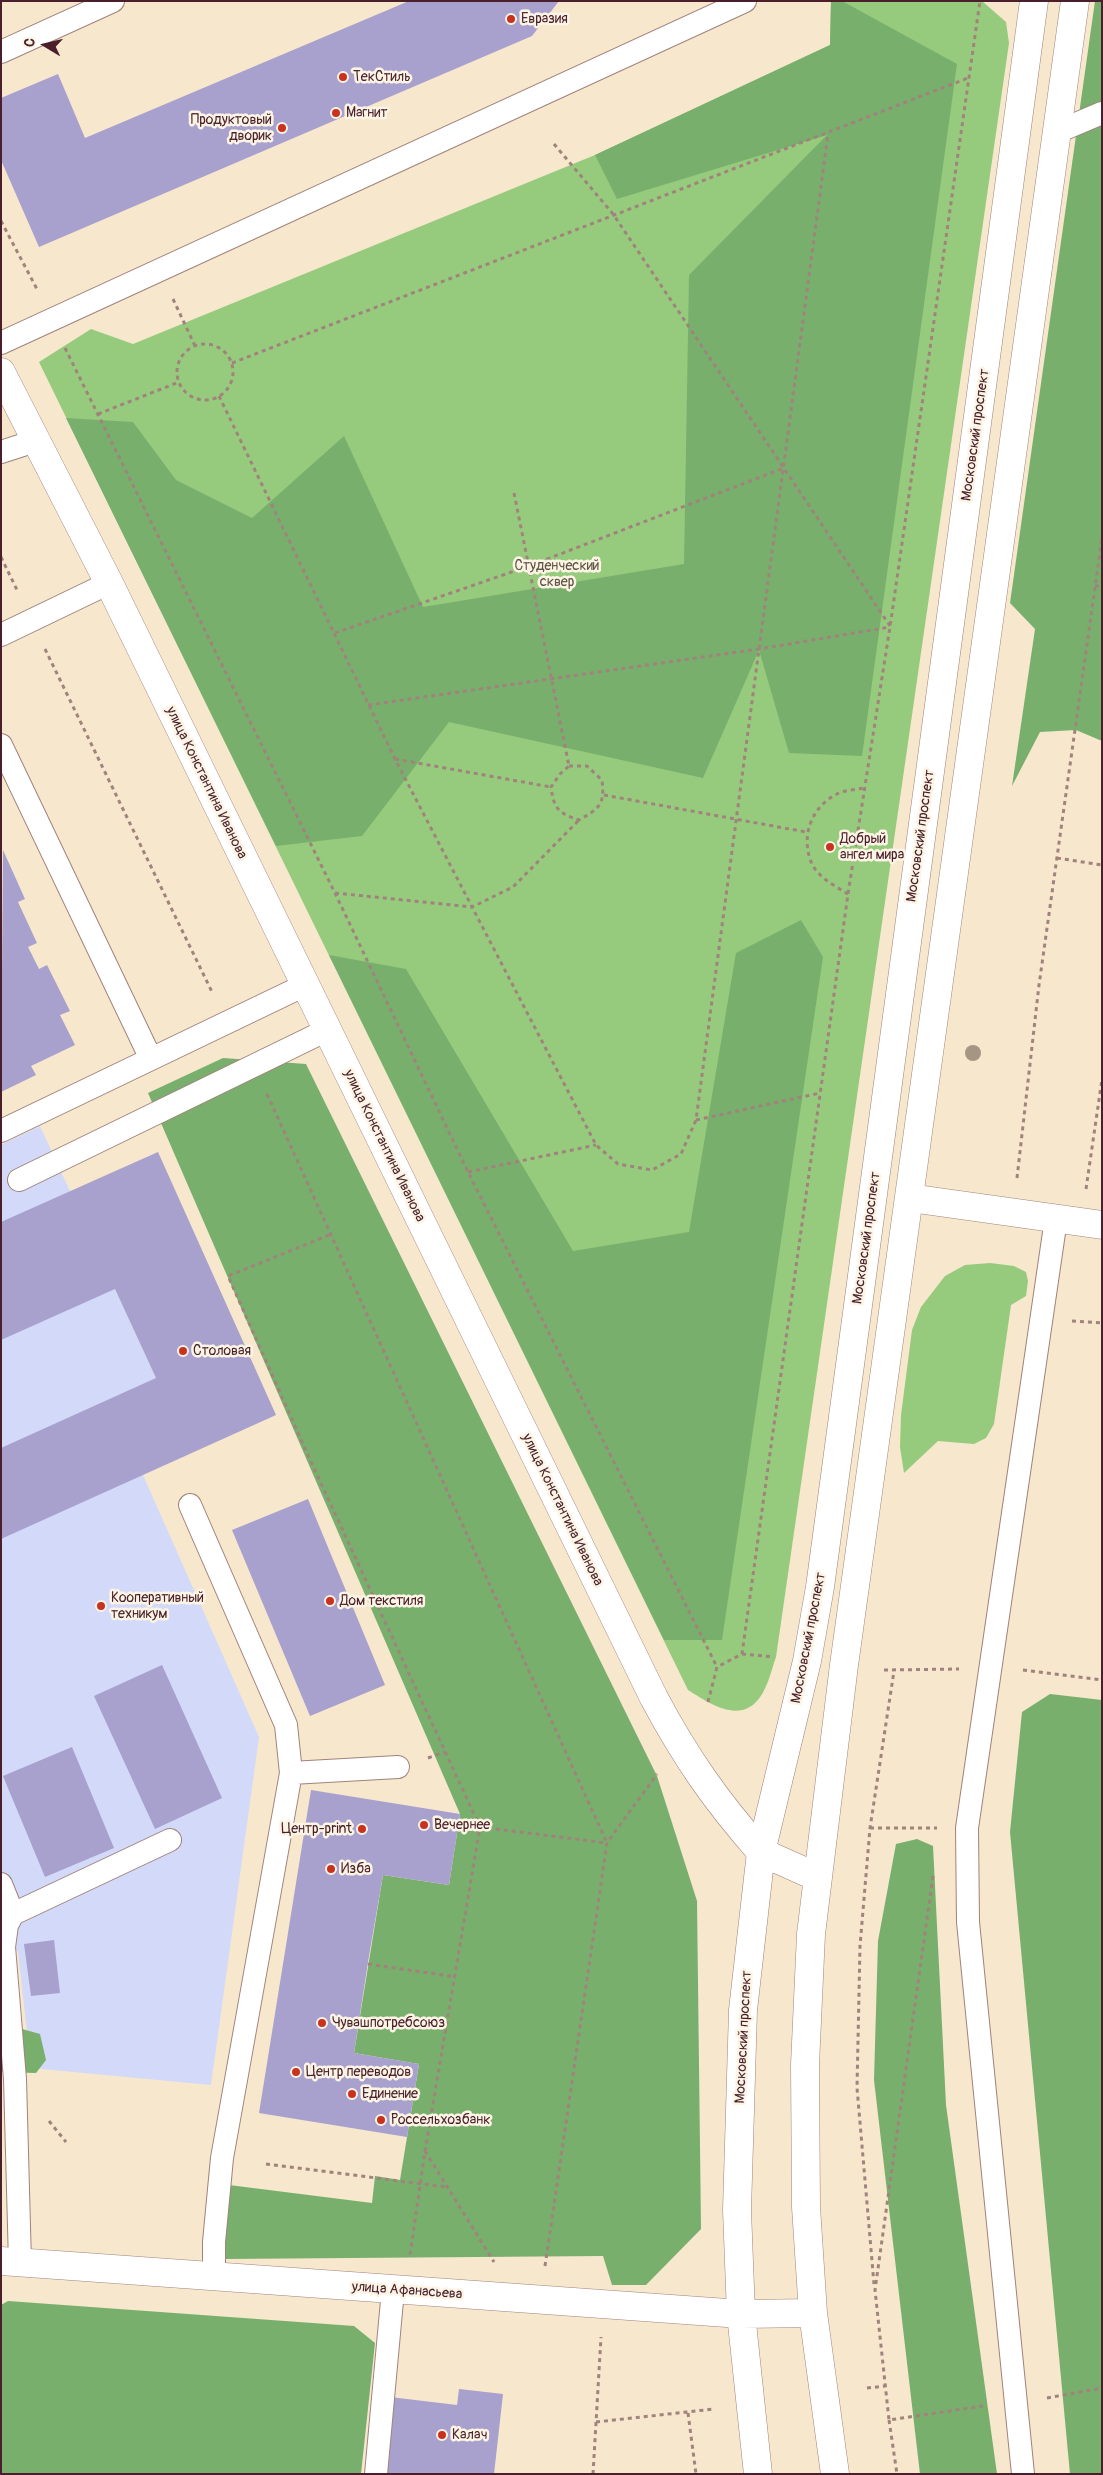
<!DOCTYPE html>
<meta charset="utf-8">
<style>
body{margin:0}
#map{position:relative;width:1103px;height:2475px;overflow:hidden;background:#f6e7cd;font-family:Pangolin,sans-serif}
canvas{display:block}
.frame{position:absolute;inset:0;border:2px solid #4a1f2b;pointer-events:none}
.north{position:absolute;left:20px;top:20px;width:50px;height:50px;-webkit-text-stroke:4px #fcf5e5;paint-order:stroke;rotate:279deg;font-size:14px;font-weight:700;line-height:20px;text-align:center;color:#4a1f2b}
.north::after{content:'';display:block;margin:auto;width:18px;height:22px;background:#4a1f2b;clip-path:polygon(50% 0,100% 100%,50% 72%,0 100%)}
</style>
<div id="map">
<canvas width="1103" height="2475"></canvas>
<div class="frame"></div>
<div class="north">С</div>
</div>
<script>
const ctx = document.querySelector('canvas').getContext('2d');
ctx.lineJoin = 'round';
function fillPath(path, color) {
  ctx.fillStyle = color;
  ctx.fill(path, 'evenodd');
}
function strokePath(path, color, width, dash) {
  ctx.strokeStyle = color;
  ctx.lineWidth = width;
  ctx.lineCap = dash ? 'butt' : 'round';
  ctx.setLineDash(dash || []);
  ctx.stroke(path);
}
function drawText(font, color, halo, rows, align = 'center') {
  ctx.font = font + ' Pangolin,sans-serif';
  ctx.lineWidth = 5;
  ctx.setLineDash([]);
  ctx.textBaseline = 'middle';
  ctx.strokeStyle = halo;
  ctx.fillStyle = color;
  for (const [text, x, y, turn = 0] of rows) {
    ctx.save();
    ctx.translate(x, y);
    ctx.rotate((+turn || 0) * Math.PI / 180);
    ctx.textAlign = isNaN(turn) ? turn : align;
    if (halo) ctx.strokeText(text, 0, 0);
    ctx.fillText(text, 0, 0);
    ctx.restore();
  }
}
fillPath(new Path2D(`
 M40,1126L156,1378L143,1475L259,1737L211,2085L31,2068L18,1951L1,1946V1145Z`), '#d2d9f9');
fillPath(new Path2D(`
 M831,1H982L1006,22L1009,43L776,1657C771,1671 767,1692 755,1703C735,1722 706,1701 688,1690L39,362L91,329L133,344L595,155L830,45Z
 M990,1263L1014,1266L1026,1272L1028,1281L1026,1296L1011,1305L994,1424L986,1438L974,1444L938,1441L904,1473L900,1447L901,1415L912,1330L921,1307L945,1276L965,1265Z`), '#96cb7d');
fillPath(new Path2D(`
 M831,1H842L957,64L862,756L789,753L759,650L703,778L449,722L362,836L276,846L66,418L133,422L176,480L252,518L344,436L423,607L684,564L689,275L827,135L617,199L595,155L830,45Z
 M1095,1H1102V741L1076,730L1040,732L1012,786L1035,629L1010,603Z
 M801,920L823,957L722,1640H664L329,955L406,969L573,1251L689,1232L736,953Z
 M223,1058L306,1064L657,1776L697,1901L701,2229L646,2285H612L603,2256L223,2259L229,2185L372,2203L375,2176L400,2180L419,2064L354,2053L383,1875L449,1885L460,1814L148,1093Z
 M1050,1694L1102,1700V2474H1070L1010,1832L1022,1712Z
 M917,1839L933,1846L946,2105L997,2474H920L874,2080L878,1941L896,1844Z
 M1,2023L40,2034L46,2060L36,2073L1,2072Z
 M8,2301L354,2326L375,2343L361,2474H1V2305Z`), '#78af6c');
fillPath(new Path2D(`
 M409,1H559L532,36L39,247L1,160V98L58,74L85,138Z
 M3,850L25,899L18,902L37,943L28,947L39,969L47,965L70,1011L60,1015L75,1045L31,1066L36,1075L1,1092Z
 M158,1152L276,1415L1,1539V1448L156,1378L115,1289L1,1340V1222Z
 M308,1499L385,1685L310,1716L232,1530Z
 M162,1665L222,1798L155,1829L94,1696Z
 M72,1747L114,1848L45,1877L3,1776Z
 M311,1790L460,1814L449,1885L383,1875L369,1956L354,2053L419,2064L407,2137L259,2113Z
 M54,1940L60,1993L31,1996L24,1944Z
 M459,2389L503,2394L494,2474H381L390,2397L457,2405Z`), '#a8a0cd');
const service = new Path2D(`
 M1,52L113,1
 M1057,132L1102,113
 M1,343L745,1
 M1,452L35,441
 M1,635L109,583
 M1,745L151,1059L305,985
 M1,1131L151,1059
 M19,1180L327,1030
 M190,1505L286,1725L291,1773L222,2158L214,2242V2277
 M291,1773L398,1767
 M1,1884L13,1914
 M20,2263L15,2079L4,1947L7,1925L13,1914L170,1840
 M376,2474L393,2290
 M1023,2474L968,1922L967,1828L1056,1219`);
const minor = new Path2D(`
 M1,2261L741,2314`);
const tertiary = new Path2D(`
 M1,372L109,583L654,1698C686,1758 716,1801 761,1852
 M910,1198L1102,1225`);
const primary = new Path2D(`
 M761,1852L817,1877
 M741,2314L813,2313
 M758,2474L741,2314L737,2210L743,2010L761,1852L807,1661L820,1587L1034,1
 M835,2474L813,2313L806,2207L805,2065L811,1934L844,1665L1075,1`);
strokePath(service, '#a0837c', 24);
strokePath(minor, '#a0837c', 29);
strokePath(tertiary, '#a0837c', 29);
strokePath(primary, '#a0837c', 29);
strokePath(new Path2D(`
 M554,144L613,214L890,626
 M1,221L38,291
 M173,299L195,346
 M177 372a28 28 0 1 1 56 0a28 28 0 1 1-56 0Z
 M65,348L335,893L468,1172L717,1667
 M232,363L968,78
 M219,396L395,759L596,1145L618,1164L652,1170L681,1154L696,1120L828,134
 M98,414L179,382
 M514,493L569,766
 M1,557L18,592
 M1095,586H1102
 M335,633L529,566L784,468
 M45,649L213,994
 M368,705L759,649L890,627
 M395,759L551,787
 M569,766H587L602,780C605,804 600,808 579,820C558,813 554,809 551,787L560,774Z
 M604,795L806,832
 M1057,858L1102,865
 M335,893L472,907L513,887L579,820
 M848,894C835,886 819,878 812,864C800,837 811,807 837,794C844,790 855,790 863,788
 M267,1094L607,1843
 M696,1120L820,1093
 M468,1172L596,1145
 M1017,1178L1039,985L1102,538
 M1086,1189L1102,1079
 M329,1235L228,1276L307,1453L480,1827L425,2151L410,2255
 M1072,1321L1102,1323
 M742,1654L774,1657
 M884,1670L959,1669
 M1023,1670L1102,1680
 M708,1702L717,1667L742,1654L848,894L890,627L980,1
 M428,1758L445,1752
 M480,1827L606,1843
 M870,1828H937
 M933,1876L875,2290L889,2420L983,2406
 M368,1964L456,1977
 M49,2121L66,2142
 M425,2151L494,2262
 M266,2164L447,2187
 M545,2266L607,1843L657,1774
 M874,2284L857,2088L860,1946L870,1828L894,1671
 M867,2388L886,2386
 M1047,2398L1102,2388
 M688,2413L696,2474
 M889,2420L897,2474
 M596,2422L714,2409
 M593,2474L601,2337`), '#a0837c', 3, [4, 4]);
strokePath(service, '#fff', 22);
strokePath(minor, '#fff', 28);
strokePath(tertiary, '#fff', 28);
strokePath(primary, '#fff', 28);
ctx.fillStyle = '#a49682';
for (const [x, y] of [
 [973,1053]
]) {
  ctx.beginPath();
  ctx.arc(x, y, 8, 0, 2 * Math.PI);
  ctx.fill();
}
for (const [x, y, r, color] of [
 [511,19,5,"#c8321e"],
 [343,77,5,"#c8321e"],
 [336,113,5,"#c8321e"],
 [282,128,5,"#c8321e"],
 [830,847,5,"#c8321e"],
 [183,1351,5,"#c8321e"],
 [330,1601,5,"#c8321e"],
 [101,1606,5,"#c8321e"],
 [424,1825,5,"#c8321e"],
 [362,1829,5,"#c8321e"],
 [331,1869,5,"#c8321e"],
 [322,2023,5,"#c8321e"],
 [296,2072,5,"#c8321e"],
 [352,2094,5,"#c8321e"],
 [381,2120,5,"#c8321e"],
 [442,2435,5,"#c8321e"]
]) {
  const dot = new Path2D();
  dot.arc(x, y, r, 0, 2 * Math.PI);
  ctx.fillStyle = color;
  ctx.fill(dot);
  strokePath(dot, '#fcf5e5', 2);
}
drawText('14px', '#4a1f2b', '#fcf5e5', [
 ["Евразия",521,19],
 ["ТекСтиль",353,77],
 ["Магнит",346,113],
 ["Продуктовый",272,120,"right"],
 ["дворик",272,136,"right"],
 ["Добрый",840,839],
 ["ангел мира",840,855],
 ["Столовая",193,1351],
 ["Кооперативный",111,1598],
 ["техникум",111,1614],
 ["Дом текстиля",340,1601],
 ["Вечернее",434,1825],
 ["Центр-print",352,1829,"right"],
 ["Изба",341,1869],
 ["Чувашпотребсоюз",332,2023],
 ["Центр переводов",306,2072],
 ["Единение",362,2094],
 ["Россельхозбанк",391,2120],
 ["Калач",452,2435]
], 'left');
drawText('14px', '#4a1f2b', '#fcf5e5', [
 ["Московский проспект",976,435,-82],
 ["улица Константина Иванова",206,783,64],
 ["Московский проспект",921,836,-82],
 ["улица Константина Иванова",384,1146,64],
 ["Московский проспект",867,1238,-82],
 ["улица Константина Иванова",562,1510,64],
 ["Московский проспект",809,1638,-79],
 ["Московский проспект",744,2037,-87],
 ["улица Афанасьева",407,2291,4]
]);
drawText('14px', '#615344', '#fcf5e5', [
 ["Студенческий",557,566],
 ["сквер",557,582]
]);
</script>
